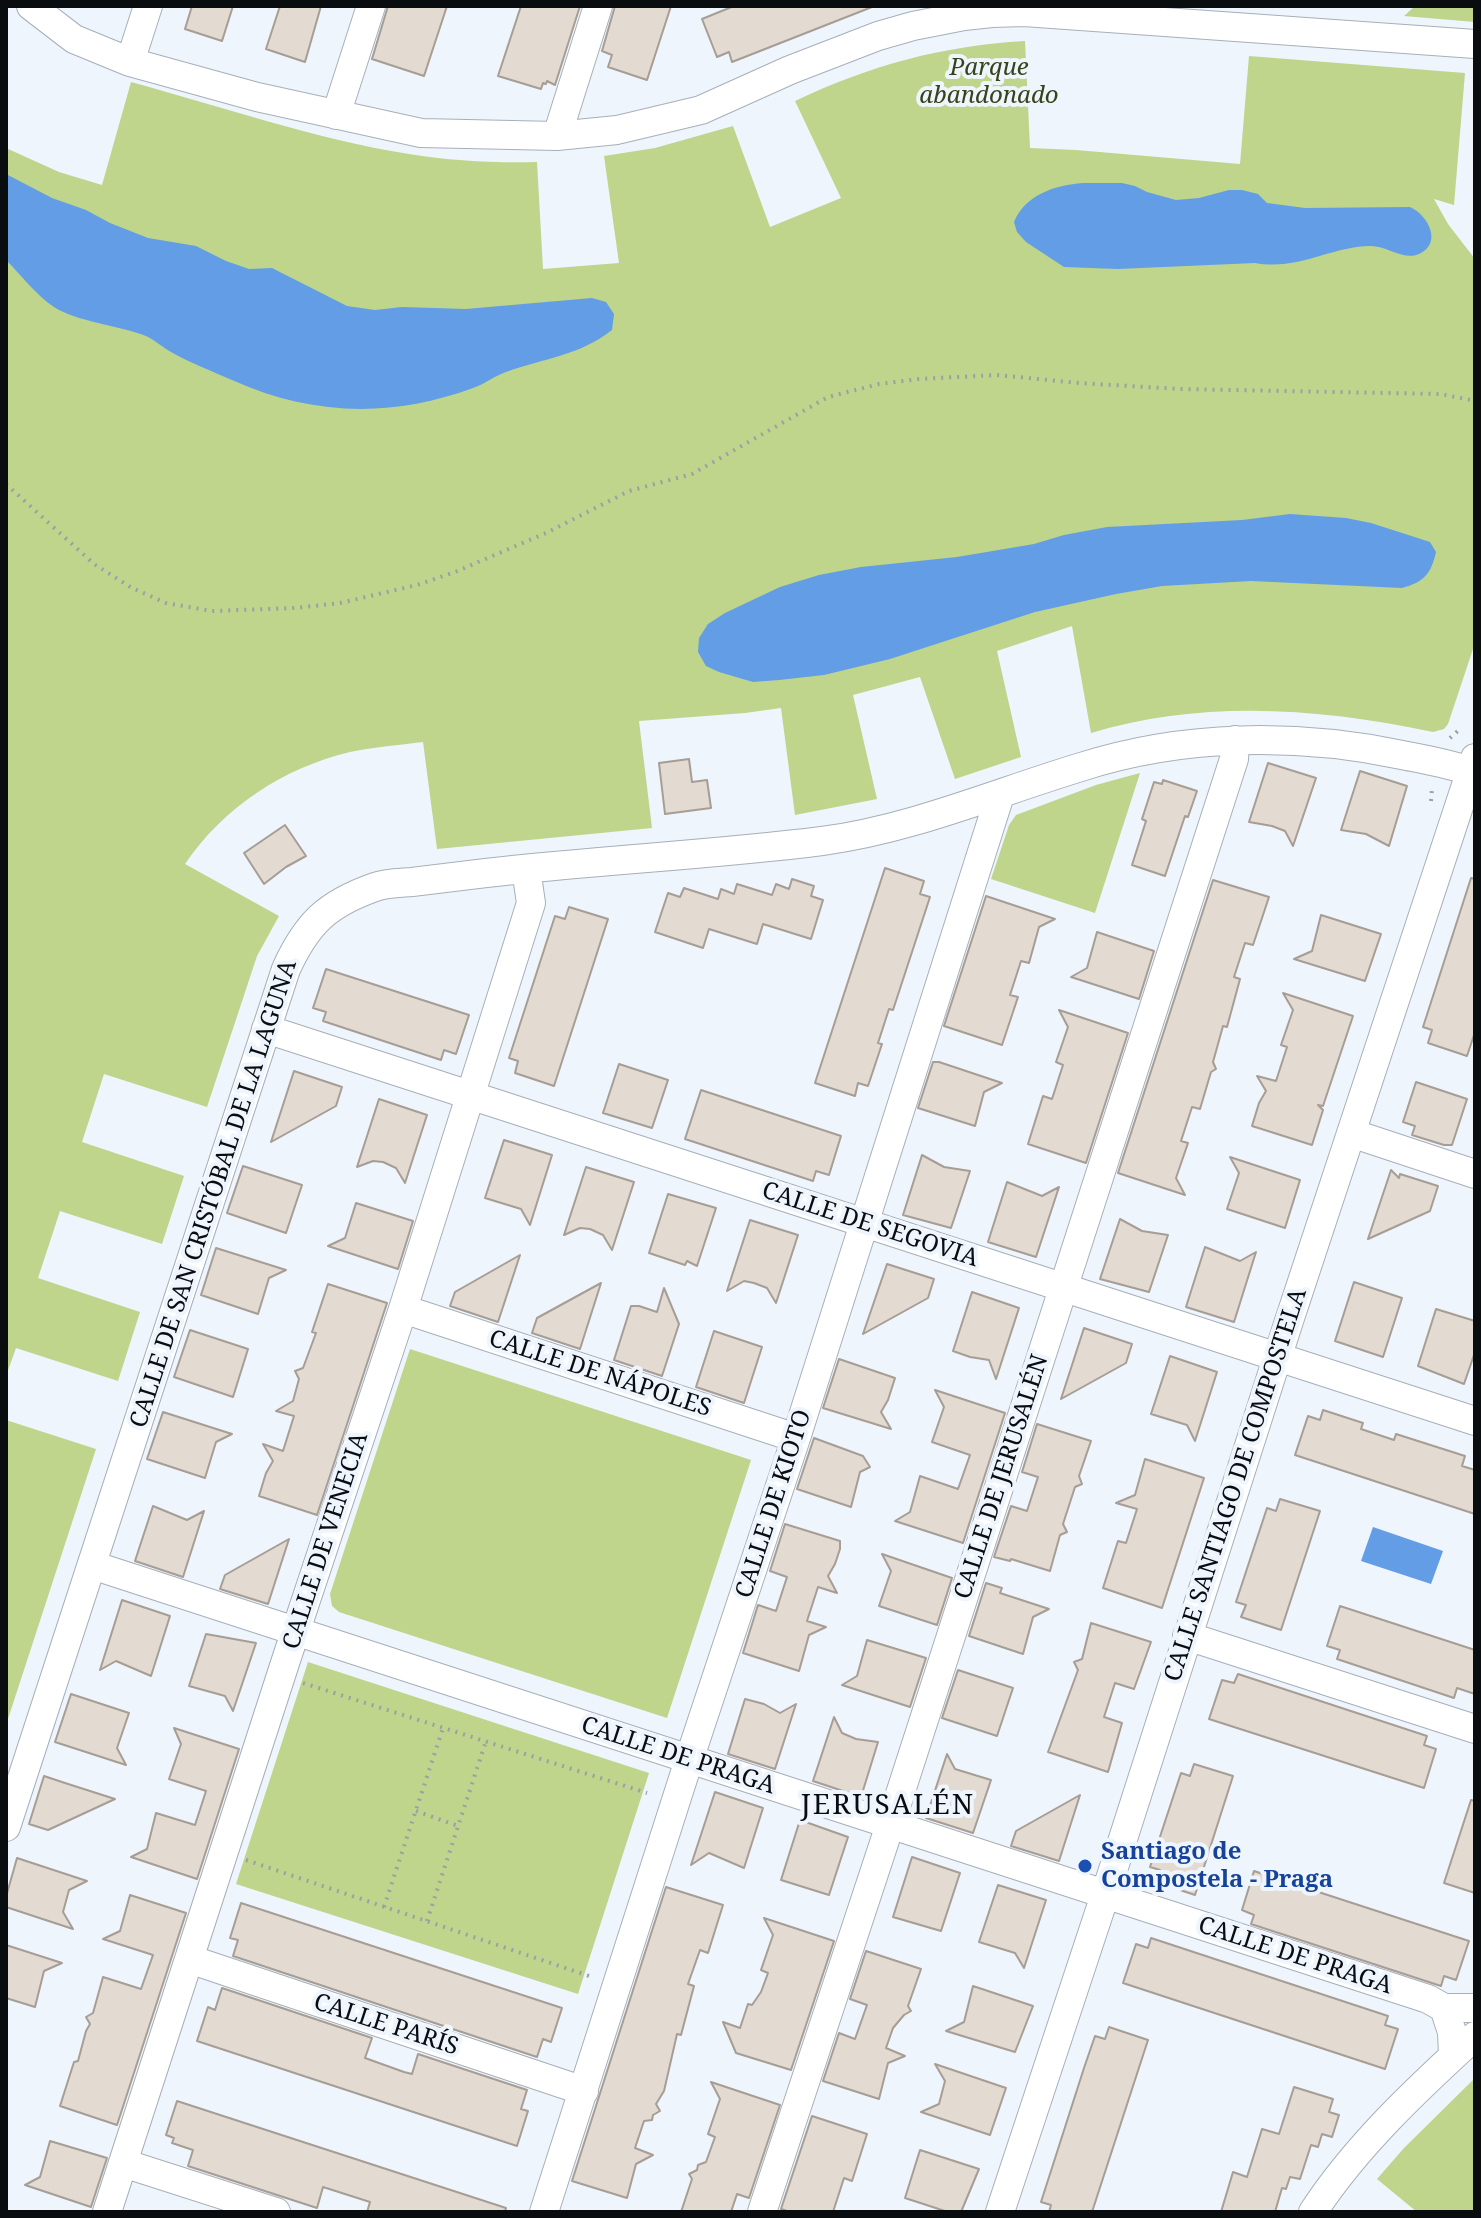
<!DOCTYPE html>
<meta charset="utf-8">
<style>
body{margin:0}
#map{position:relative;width:1481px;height:2218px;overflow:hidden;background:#eef5fd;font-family:"Noto Serif",serif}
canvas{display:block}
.frame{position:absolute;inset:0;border:8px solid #0a0d10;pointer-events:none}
</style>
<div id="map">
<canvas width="1481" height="2218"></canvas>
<div class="frame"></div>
</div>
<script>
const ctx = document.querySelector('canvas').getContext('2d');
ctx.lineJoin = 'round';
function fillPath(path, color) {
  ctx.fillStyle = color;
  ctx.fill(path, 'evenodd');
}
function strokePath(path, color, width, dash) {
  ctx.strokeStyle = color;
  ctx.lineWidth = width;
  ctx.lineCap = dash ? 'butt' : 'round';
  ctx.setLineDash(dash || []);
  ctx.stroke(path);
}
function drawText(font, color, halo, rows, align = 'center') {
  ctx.font = font + ' "Noto Serif",serif';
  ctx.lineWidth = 8;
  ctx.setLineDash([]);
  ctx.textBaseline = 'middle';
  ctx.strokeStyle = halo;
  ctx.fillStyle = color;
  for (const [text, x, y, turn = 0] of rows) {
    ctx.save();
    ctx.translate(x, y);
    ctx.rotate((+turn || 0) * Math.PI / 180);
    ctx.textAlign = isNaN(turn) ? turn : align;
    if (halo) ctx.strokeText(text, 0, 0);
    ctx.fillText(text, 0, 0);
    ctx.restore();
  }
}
fillPath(new Path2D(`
 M1415,6H1475V22L1404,16Z
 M1025,41L1030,148L1076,150L1240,164L1249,56L1465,73L1454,205L1434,199L1448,224L1475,259V643L1448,724L1444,729L1433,732C1321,708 1202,699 1091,733L1072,626L997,651L1021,757L955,779L920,677L853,695L877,799L795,815L781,708L745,713L639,721L652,828L437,849L423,742C399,745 374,747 350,752C283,768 224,807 185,864L279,916L257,956L207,1107L104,1074L82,1142L184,1176L162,1244L60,1211L38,1278L140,1312L118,1381L16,1348L6,1376V148L59,172L102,185L131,82C223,107 315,139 409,154C451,161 494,163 537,162L543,269L619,263L604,156L655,148L733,126L770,227L841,198L795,101C871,65 941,46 1025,41Z
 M1140,773L1095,913L991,879L1009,825L1016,815L1096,785Z
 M410,1349L751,1460L667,1718L339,1612L332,1606L330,1594Z
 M6,1420L96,1449L7,1722H6Z
 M308,1662L649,1773L578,1994L236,1884Z
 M1475,2078V2212H1417L1377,2179L1404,2148Z`), '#bed58b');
fillPath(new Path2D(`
 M6,174L52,198L86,210L110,223L148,238L196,246L226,261L249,269L272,268L347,306L375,310L402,307L466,309L592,298L606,302L614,314L612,330C579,356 544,358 506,372C494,376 485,384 473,388C391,418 312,416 232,380C212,371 190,363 171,352C162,347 155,340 146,336C118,325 77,322 54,307C36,295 21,275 6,260Z
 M1083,183H1122L1135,186L1147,192L1176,200L1199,198L1229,190H1242L1258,194L1267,203L1305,208L1410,207C1428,215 1443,243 1419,254C1404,261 1387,246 1371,246C1331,246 1299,271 1255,263L1118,269L1064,267L1026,242L1017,232L1014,222C1025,195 1055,185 1083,183Z
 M1290,514L1346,518L1371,523L1430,542L1436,552C1431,574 1424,582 1402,588L1251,581L1162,586L1116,594L1035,612L890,659L824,675L779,680L753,682L719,672L706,666L698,652L699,638L708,624L725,613L780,587L819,575L861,567L957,557L1034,544L1064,535L1107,527L1242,520Z
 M1373,1527L1443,1551L1431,1584L1361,1561Z`), '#629de6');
const building = new Path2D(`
 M192,6H233L222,41L185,29Z
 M280,6H321L305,62L266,49Z
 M388,6H447L424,76L372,59Z
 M521,6H580L555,85L547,81L546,84L543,83L541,89L498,76Z
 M615,6H671L647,80L608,67L612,55L602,51Z
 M734,6H871L872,7L732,62L729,52L717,57L702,19Z
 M689,759L692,782L707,780L711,808L665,814L659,763Z
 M1268,763L1316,778L1293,846L1285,831L1272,826L1249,822Z
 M1360,771L1407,786L1389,846L1366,834L1341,830Z
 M1163,780L1197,791L1188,817L1185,816L1165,876L1132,865L1146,821L1142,819L1154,782L1162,784Z
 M285,825L306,856L286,867L264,884L244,853Z
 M885,868L924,881L920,894L930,897L893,1010L889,1009L878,1043L882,1044L868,1086L858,1083L855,1096L815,1083Z
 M1471,878L1475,879V1032L1467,1056L1428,1043L1432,1030L1423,1027Z
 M792,879L814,886L811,896L823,900L811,939L763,924L757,944L709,929L703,948L655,932L668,893L680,897L684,888L718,899L721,889L734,894L737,884L772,895L776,884L789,889Z
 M1213,880L1269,897L1253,945L1245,943L1234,977L1240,979L1227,1027L1223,1026L1213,1062L1216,1069L1211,1072L1200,1109L1192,1107L1181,1141L1188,1143L1176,1178L1185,1195L1118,1173Z
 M986,896L1055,919L1039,927L1029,963L1021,961L1010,995L1018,997L1002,1045L944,1026Z
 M569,907L608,919L554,1086L515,1073L518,1061L509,1058L555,916L565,919Z
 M1321,915L1381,934L1365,981L1294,959L1312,951Z
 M1097,932L1154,951L1139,999L1071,977L1087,968Z
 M326,969L469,1015L456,1054L444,1050L441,1060L323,1021L326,1012L313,1008Z
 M1283,993L1353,1016L1323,1106L1318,1105L1323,1110L1312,1145L1252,1126L1259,1103L1266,1091L1257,1076L1276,1081L1287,1047L1281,1045L1293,1010Z
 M1059,1010L1128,1033L1086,1163L1028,1144L1043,1096L1052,1099L1063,1065L1056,1062L1068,1027Z
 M933,1062H939L1002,1083L984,1092L975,1126L918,1108Z
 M619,1064L668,1080L652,1128L603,1113Z
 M294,1071L342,1087L336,1106L271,1142Z
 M1416,1082L1467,1099L1452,1145H1444L1412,1135L1415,1126L1403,1122Z
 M701,1090L841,1136L829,1175L816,1171L813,1181L685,1139Z
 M379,1099L427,1115L405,1183L396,1168L383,1162L373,1161L357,1167Z
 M504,1140L552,1155L530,1225L521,1209L485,1198Z
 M922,1155L944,1167L970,1171L951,1228L903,1215Z
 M1230,1157L1300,1180L1285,1228L1227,1209L1239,1173Z
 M243,1166L302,1185L286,1233L227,1213Z
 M586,1167L634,1182L612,1250L603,1235L590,1229L580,1228L564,1235Z
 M1391,1170L1399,1178L1400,1174L1438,1186L1430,1211L1368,1239Z
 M1007,1182L1042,1196L1059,1187L1036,1257L988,1242Z
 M668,1194L716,1208L697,1266L687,1261L685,1265L649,1253Z
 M356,1203L413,1221L398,1269L328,1246L345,1238Z
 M1120,1219L1142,1231L1168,1235L1149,1292L1100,1279Z
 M750,1220L798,1235L776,1303L767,1288L754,1283L744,1281L727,1291Z
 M1205,1247L1240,1261L1256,1252L1234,1322L1186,1307Z
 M216,1248L286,1270L269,1278L258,1314L201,1295Z
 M520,1255L498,1322L450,1306L455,1292Z
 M887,1264L934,1279L928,1298L863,1334Z
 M1354,1282L1402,1298L1383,1357L1335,1341Z
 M601,1283L580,1349L532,1333L537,1318Z
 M328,1284L387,1303L317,1515L259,1496L266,1473L273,1461L263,1444L283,1451L294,1416L276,1411L293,1401L299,1379L295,1371L303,1368L316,1333L312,1332Z
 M664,1288L679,1324L662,1376L614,1360L631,1306H639L657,1312Z
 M972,1292L1019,1308L996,1379L989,1360L970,1357L953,1351Z
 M1436,1309L1475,1321V1352L1464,1384L1418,1366Z
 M1084,1328L1132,1344L1126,1363L1061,1399Z
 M190,1330L248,1349L233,1397L174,1377Z
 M714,1331L762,1347L744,1403L696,1387Z
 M1170,1356L1217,1372L1195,1441L1187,1425L1151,1414Z
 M839,1359L895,1378L888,1400L881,1412L891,1429L823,1408Z
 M935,1390L1005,1413L963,1543L895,1521L910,1512L920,1476L958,1489L970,1455L932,1442L944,1407Z
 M1323,1410L1363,1423L1361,1429L1394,1440L1396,1434L1465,1456L1462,1466L1475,1470V1514L1295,1455L1308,1416L1320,1420Z
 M163,1412L232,1434L216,1442L205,1478L147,1459Z
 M1037,1424L1091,1441L1079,1476L1082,1484L1075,1487L1063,1524L1067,1532L1060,1535L1050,1571L1011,1559L1010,1561L994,1557L1011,1506L1027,1511L1038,1477L1022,1472Z
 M814,1438L863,1456L870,1467L860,1472L851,1507L797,1489Z
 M1145,1459L1204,1478L1162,1608L1103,1588L1118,1541L1126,1543L1137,1509L1116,1503L1135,1495Z
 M1280,1499L1320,1511L1281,1630L1241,1617L1246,1605L1236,1602L1267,1508L1276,1511Z
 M153,1506L187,1520L204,1511L183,1577L135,1561Z
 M785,1524L840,1541V1549L835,1564L828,1576L837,1593L818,1587L807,1621L826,1627L809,1635L799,1671L743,1653L758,1605L776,1611L787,1577L770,1571Z
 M289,1539L268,1604L220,1589L225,1575Z
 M882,1554L952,1578L937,1625L879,1606L891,1571Z
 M986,1583L1002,1588L1000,1593L1049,1609L1033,1617L1023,1654L969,1636Z
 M122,1600L170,1616L151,1676L116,1661L100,1670Z
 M1340,1606L1475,1650V1694L1457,1688L1454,1698L1337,1659L1340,1650L1327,1646Z
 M1091,1623L1151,1642L1134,1689L1115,1683L1104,1717L1122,1723L1108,1772L1048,1752L1078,1670L1074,1662L1082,1659Z
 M206,1634L256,1643L233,1711L225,1696L189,1686Z
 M867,1640L926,1658L910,1707L842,1685L857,1676Z
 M958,1670L1013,1688L997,1736L942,1718Z
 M1238,1674L1427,1736L1424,1745L1436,1749L1424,1788L1209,1719L1222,1680L1234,1683Z
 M71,1694L129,1713L117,1748L126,1765L55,1742Z
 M745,1699L764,1704L780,1713L796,1704L775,1769L728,1754Z
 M834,1717L842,1733L856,1739L878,1742L861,1797L813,1781Z
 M174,1728L239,1749L197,1879L131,1857L147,1849L156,1813L195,1825L206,1791L169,1779L181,1744Z
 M947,1754L955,1769L991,1780L973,1833L926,1818Z
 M1194,1764L1233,1776L1195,1895L1156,1882L1160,1870L1150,1867L1181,1773L1190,1776Z
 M44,1776L65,1783L115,1799L48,1830L29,1824Z
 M715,1792L763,1808L744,1868L709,1853L691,1865Z
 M1080,1795L1059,1861L1011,1846L1016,1831Z
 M1471,1800L1475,1801V1893L1444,1883Z
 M800,1820L848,1837L829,1895L781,1880Z
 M912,1857L960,1873L941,1931L893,1917Z
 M17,1858L87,1881L69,1890L63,1912L73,1929L6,1907V1897Z
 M1254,1871L1469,1941L1456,1980L1444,1976L1441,1986L1251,1924L1254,1915L1242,1910Z
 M998,1885L1046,1900L1024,1968L1015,1953L979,1942Z
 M666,1887L723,1905L708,1953L700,1950L688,1984L694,1986L681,2035L677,2034L664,2091L656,2104L660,2111L653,2115L652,2120L644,2121L635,2148L653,2155L636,2164L627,2198L572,2181Z
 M130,1895L186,1913L117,2125L60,2106L74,2062L78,2061L86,2031L90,2024L86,2017L93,2013L103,1977L141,1989L153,1955L103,1939L120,1931Z
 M241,1903L562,2008L551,2042L543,2039L537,2057L233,1956L238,1940L230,1938Z
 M764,1918L834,1941L791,2070L736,2053L723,2022L740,2028L748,2004L752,2005L761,1992L768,1973L761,1970L773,1935Z
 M1151,1938L1388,2016L1385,2025L1398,2029L1385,2069L1123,1983L1136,1944L1148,1948Z
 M6,1945L62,1963L44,1971L35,2007L6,1998Z
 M866,1951L921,1969L908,2006L911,2011L904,2015L893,2028L886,2048L905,2056L888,2063L879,2099L823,2081L839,2033L855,2039L867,2005L850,1999Z
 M973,1986L1033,2006L1015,2052L946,2031L964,2022Z
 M222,1988L372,2038L365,2058L404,2072L412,2074L418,2054L527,2090L521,2109L528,2111L517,2146L197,2041L208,2007L215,2010Z
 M1109,2027L1148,2040L1092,2212H1049L1051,2205L1041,2202L1084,2068L1095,2036L1105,2039Z
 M935,2064L1006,2088L990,2135L921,2112L939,2104L945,2081Z
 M711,2082L780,2105L749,2198L737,2194L731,2212H681L692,2179L689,2174L697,2170L698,2165L706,2162L715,2137L708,2134L720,2099Z
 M1294,2087L1333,2099L1329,2112L1339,2115L1332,2137L1322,2134L1318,2147L1311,2145L1300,2179L1290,2177L1286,2189L1282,2188L1275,2212H1221L1233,2172L1247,2177L1262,2129L1279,2134Z
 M177,2101L506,2208L505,2212H367L370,2202L323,2187L317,2208L188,2166L193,2150L172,2143L174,2138L166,2135Z
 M812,2116L867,2134L852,2181L844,2178L833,2212H790L781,2209Z
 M50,2141L107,2158L91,2207L25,2185L40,2177Z
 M920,2150L979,2169L961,2212H948L905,2198Z`);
fillPath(building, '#e3dad1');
strokePath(building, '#a69d95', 2);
const minor = new Path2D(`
 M31,6L74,39L130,62L257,97L421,133L557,136L617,130L701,110L790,70L878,36L913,26L964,16L992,13L1024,12L1475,44
 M130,62L148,6
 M336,115L371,6
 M557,136L598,6
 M266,1029L1475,1421
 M1351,1133L1475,1174
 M403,1309L796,1438
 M92,1565L1428,1999L1444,2008L1452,2032L1453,2056
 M1187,1636L1475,1729
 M6,1827L286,969C307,923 327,904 375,887C386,883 399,883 412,882C436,879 461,876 486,873C598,860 711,855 822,841C912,829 995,793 1081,767C1184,734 1297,733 1402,755C1427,760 1452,764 1475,773
 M189,1959L584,2091
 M1444,2008H1475
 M123,2163L276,2212
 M107,2212L286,1660L403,1309L531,903L526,869
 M544,2212L689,1760L796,1438L1000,795
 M762,2212L890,1825L1234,759L1235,740
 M1000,2212L1105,1895L1289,1321L1475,758
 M1313,2212C1356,2146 1417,2089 1475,2036`);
strokePath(minor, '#a7afb8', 30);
strokePath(new Path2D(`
 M6,484L94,564L132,588L166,603L212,611L295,608L340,603L417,585L455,572L546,533L629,491L692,474L828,397L879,384L919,379L997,375L1079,383L1180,389L1440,394L1471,400L1475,403
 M1450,738L1460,729
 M1431,801L1432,788
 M303,1683L647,1793
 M416,1811L458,1826
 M246,1860L589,1976
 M384,1907L443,1728
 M427,1921L486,1741`), '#9ba0a6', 4, [2, 6]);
strokePath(minor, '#fff', 28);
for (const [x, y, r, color] of [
 [1085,1866,8,"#1a4fb4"]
]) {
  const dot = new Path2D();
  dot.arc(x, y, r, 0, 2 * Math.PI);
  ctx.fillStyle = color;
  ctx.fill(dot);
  strokePath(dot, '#eef5fd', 3);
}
drawText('italic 24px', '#38431c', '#eef5fd', [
 ["Parque",989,68],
 ["abandonado",989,96]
]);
drawText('24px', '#0a0d10', '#eef5fd', [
 ["CALLE DE SAN CRISTÓBAL DE LA LAGUNA",214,1194,-72],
 ["CALLE DE SEGOVIA",870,1225,18],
 ["CALLE DE NÁPOLES",600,1374,18],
 ["CALLE DE JERUSALÉN",1002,1477,-72],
 ["CALLE SANTIAGO DE COMPOSTELA",1236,1485,-72],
 ["CALLE DE KIOTO",774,1504,-72],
 ["CALLE DE VENECIA",326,1541,-72],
 ["CALLE DE PRAGA",678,1756,18],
 ["CALLE DE PRAGA",1295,1956,18],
 ["CALLE PARÍS",386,2025,18]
]);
drawText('bold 24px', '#164399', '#eef5fd', [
 ["Santiago de",1101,1852],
 ["Compostela - Praga",1101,1880]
], 'left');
ctx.letterSpacing = '2px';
drawText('28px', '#0a0d10', '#eef5fd', [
 ["JERUSALÉN",888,1806]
]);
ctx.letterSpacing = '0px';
</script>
